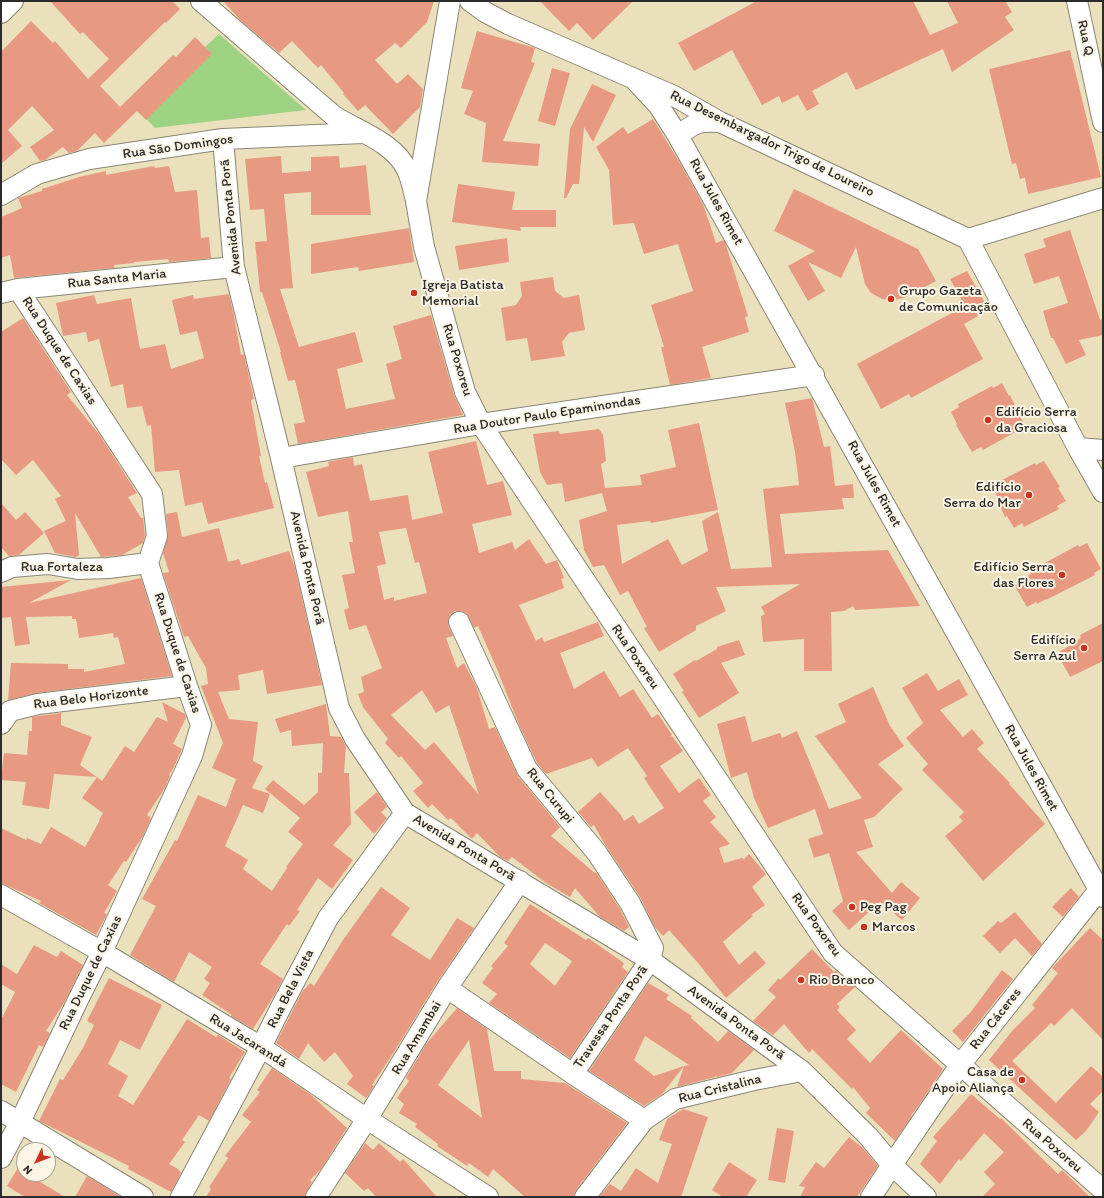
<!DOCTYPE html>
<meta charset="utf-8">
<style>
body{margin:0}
#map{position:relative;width:1104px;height:1198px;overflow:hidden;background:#eae0bc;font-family:Itim,sans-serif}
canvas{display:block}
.frame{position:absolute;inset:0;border:2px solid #2b2b2b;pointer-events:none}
.north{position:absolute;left:16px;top:1142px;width:40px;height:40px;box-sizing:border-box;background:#fcf5e5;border:1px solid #a8a49b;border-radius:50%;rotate:227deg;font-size:11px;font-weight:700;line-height:16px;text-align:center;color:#2b2b2b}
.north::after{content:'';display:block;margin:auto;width:14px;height:18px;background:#c8321e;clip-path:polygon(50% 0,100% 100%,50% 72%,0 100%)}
</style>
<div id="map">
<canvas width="1104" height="1198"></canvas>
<div class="frame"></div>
<div class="north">N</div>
</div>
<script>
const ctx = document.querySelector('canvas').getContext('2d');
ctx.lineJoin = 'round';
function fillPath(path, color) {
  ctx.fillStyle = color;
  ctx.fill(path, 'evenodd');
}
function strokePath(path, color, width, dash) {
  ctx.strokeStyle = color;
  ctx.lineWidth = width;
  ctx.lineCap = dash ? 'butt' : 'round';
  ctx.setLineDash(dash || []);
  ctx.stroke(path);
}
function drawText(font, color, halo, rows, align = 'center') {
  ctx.font = font + ' Itim,sans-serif';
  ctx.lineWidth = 4;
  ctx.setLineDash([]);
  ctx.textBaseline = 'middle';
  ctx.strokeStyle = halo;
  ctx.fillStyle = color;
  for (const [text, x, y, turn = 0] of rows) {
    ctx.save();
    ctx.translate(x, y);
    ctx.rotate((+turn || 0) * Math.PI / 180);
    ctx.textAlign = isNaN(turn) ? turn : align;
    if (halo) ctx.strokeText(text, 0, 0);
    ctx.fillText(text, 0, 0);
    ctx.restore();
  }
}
fillPath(new Path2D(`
 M219,34L306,110L155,128L138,110Z`), '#9ed283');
fillPath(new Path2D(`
 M50,1H172L180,9L166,23L165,22L100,86L120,107L173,55L176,57L195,37L212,54L146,120L137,111L104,143L95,133L77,151L69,153L63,147L45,160L40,161L30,147L54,130L32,106L8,130L22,146L1,164V52L31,21L53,43L55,41L88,79L109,59L83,32L80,34Z
 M223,1H434L427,22L401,48L395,43L375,60L397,84L408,74L423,89L420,107L393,134L365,105L358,111L343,94L344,93L321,65L318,68L292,41L279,53L241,21Z
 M540,1H633L593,40L577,23L569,31Z
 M757,1H913L930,35L958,23L947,1H1005L1012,12L1005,17L1014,30L952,72L943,49L856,90L847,72L812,91L819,104L807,111L798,95L782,103L779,96L762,105L732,50L694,71L678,43Z
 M477,31L535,48L531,62L535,63L503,141L540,144L538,166L482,162L486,123L464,114L473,91L461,88Z
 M1070,50L1101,177L1028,194L1025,178L1020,179L1016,163L1012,164L989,69Z
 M552,68L570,73L555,126L538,121Z
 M592,84L616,95L593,142L584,127L579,184H573L566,198H564L570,129Z
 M653,119L680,163L703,204L716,243L724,240L725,242L748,316L745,317L749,332L702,347L711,378L670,385L661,347H664L651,305L693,291L678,244L644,254L634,223L613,225L609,170L596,147L623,127L628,134Z
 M281,156L282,173L311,171V157L339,156L340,168L366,165L371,215H311V192L284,194L293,288L280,289L299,347L355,332L363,362L337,369L346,409L395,399L386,364L402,359L393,326L431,315L454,395L463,415L298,444L294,424L305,422L295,380L288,381L280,352H281L262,292H260L255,242L267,241L264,209L250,210L245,159Z
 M154,166L155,168L169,166L175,192L197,190L201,238L209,237L211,258L169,262L168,259L134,262V263L114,265V268L14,278L10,255L1,258V217L22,208L18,198L42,191V189L79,177L106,171V175Z
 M458,184L515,192L512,210H556V227H520L521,231L452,222Z
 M794,189L918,249L936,281L904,298L893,300L882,299L871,293L865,284L856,247L841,278L808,262L825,291L808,301L788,266L815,251L774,231Z
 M409,228L414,262L359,271L358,267L311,274V244Z
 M1070,230L1100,320L1103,319V335L1079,340L1086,355L1066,364L1053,338H1051L1043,311L1068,303L1059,276L1034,284L1024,254L1046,247L1043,239Z
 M507,238L509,262L459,270L455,246Z
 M967,271L989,310L964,324L983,359L911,398L909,394L881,409L857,364L965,306L950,279Z
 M553,277L555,291L564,298L579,295L585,330L569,333L562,342L565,356L531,361L527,338L506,341L501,308L516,305L522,296L520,282Z
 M229,294L234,316L241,355L244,354L254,399L251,400L261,456H259L265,483L267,482L274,508L208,524L202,502L185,506L179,470L155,472L151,425L147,426L142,406L127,408L123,384L111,387L99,339L88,342L86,332L63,336L56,303L94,295L97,304L131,298L140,349L165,344L171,369L204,358L197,331L180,335L172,300L193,295L194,299Z
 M23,318L71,392L67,395L99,434L137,493L128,497L141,518H143L145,535L143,543L122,555L101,557L75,513L79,555L76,557L55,553L44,531L66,521L55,499L61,496L33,460L16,475L1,459V332Z
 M1002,383L1009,396L1010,395L1024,424L1016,428L1017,431L983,450L981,447L972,452L956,425L957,424L951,412L959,407L958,404L992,386L993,388Z
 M812,398L824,447L830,446L835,486L853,484L854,498H842L844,509L780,514L785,554L888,550L920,606L855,610L853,606L844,611L831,612L832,671H804V639L763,642L761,616L765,614L761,607L800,584L716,587L726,611L696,626V630L659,652L644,628L647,627L628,591L620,595L604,565L593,567L584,550L579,520L607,511L602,493L565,502L562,483L547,485L540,472L533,434L559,431L560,434L599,429L603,435L606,461L601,464L605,488L642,485L640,475L676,467L668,430L699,423L718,510L651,523L650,521L617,525L622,564L668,539L682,565L708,551L702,521L718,512L731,569L772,567L763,489L799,485L795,452L785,403Z
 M476,441L487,485L503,481L512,515L472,524L479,553L512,542L515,550L529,539L546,564L557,560L564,578L561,579L564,588L519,605L536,641L542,637L544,642L598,622L604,636L560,653L574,689L604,671L620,697L633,689L652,718L658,714L672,735L669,737L672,736L683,751L660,766L679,793L699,778L711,795L703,801L716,817L710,822L730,844L719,848L724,863L742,858L744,859L749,854L766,874L752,887L765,905L751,915L753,916L723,942L739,965L755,951L766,963L726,998L698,963L669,930L663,936L654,926L640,897L604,843L594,825L591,827L578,812L600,792L621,815L624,821L633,815L639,824L664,808L644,778L647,776L628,748L598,767L592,758L546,774L537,763L519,725L497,669L478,626L474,628L466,613L460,611H455L450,615L448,621L449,627L453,636L446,638L457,668L464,663L477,688L489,729L495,727L518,776L560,827L551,836L595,873L596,872L620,909L629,927L624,931L600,917L575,888L570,897L546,883L512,857L508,861L500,857L477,833L472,839L451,818L448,820L432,804L428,808L413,791L423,783L401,756L399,758L385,743L388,739L363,707L358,694L364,692L361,677L382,668L366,625L349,630L344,610L349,608L342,575L355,573L349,542H353L348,511L318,517L306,472L329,466L328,462L353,457L354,466L362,464L370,501L408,495L412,520L443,513L428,452ZM406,528L415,563L419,562L427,593L394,601V597L384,600L377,566L386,564L379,532ZM422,690L436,713L449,705L479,795L434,742L425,750L391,715Z
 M1044,461L1060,487L1058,488L1066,501L1057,506L1059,509L1024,527L1022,523L1014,528L1007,516L1005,517L998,502H1000L993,488L1001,484L1000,481L1035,463L1036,465Z
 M1,503L16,520L25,512L44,533L19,555L9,556L1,547Z
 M177,512L182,537L219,528L228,562L239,559L241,565L289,551L295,568L322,685L267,694L263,670L238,675L240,690L218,692L229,719L258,722L253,761L263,766L252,788L270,794L263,813L243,805L225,846L248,860L243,869L272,891L287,868L286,867L303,844L288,832L300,818L265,789L273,780L304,805L318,792V773H322L323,743L292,746L291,730L280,733L275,719L326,704L330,736L341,737L346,746L344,773H349L351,824L333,845L353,860L332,889L318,878L297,910L300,911L289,926L287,924L260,964L283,979L275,994L253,1029L231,1016L232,1015L202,995L210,983L204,979L212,967L189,952L174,982L130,955L156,906L142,899L175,840L177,841L198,795L226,807L236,779L212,768L223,743L201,686L208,684L206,668L188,636L184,637L163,573L169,572L163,553L168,535L166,514Z
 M1087,543L1101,569L1094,573L1095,575L1046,600V599L1037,604L1036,602L1027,607L1014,585L1025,579L1024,578L1031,574L1030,571L1078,545L1079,547Z
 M141,578L172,676L37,693L8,700L11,663L68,664V669H84V672L125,664L118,637L114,638L113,633L79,638L76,619H72V616L26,617L30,644L15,646L11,617L1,618V587L71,580L29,603Z
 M1103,623V661L1070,677L1057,653L1075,643L1074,642L1081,638L1080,635Z
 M739,640L745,655L721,663L739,693L699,718L682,692L684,691L673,674L695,660L696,661L717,649V647Z
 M927,673L938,691L959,679L968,695L940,710L963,737L972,729L984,743L977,749L1010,783L1009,784L1045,824L983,881L945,836L963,821L959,817L964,812L922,770L928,764L906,738L923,723L902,688Z
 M873,687L890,726L904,746L878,764L903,789L874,817L864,820L873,847L856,852L892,893L901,882L920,898L902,920L880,902L849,930L832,911L843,901L829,853L814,858L808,839L823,834L815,809L768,828L754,798L747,772L731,778L717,724L745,716L752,742L780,733L782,738L797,731L829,809L862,798L815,736L846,722L838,704Z
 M162,702L185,714L186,718L173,744L182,749L174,767L169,775L170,776L165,788L147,815L151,818L143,836L126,862L124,861L108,885L117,891L104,913L107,914L96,935L39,903L41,901L1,883V828L26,840L27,838L41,844L51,827L85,847L100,820H99L103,813L82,798L97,777L102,781L125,746L134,752L157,717L168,722Z
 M61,713V725L92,737L80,765L97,777L54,774L49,809L22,805L26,782L1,780L4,753L27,755L29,731H32V717Z
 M377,792L387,807L381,812L387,818L374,834L354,812Z
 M381,887L410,908L391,935L430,960L457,918L474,928L437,982L394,1052L372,1085L374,1086L366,1098L347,1084L353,1076L335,1052L324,1062L308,1043L299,1059L276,1043L302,992L310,983L314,986L343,940Z
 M1071,888L1079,897L1063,917L1052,907Z
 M530,904L586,940L588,938L624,963L622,967L628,972L570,1058L489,1003L497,994L482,983L493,968L491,966L508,946L504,943ZM545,943L572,961L555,986L530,964Z
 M1015,912L1042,944L1032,956L1015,938L1000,953L983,936L998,921L1001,923Z
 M1090,928L1103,940V1040L1072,1008L1054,1026L1051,1023L1012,1061L1056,1103L1091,1066L1103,1077V1091L1090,1104L1099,1112L1086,1131L1076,1140L989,1060L1012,1031L1035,1008L1032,1005L1058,973L1052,968Z
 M34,945L57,957L61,951L83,965L64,1003L46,1031L50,1033L43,1047L39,1045L16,1092L1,1084V1020L15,992L1,984V964L17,974Z
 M812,949L834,972L836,971L855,987L837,1004L840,1007L837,1010L856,1030L847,1039L870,1063L901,1030L943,1069L917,1108L911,1115L912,1116L895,1141L866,1113L870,1108L853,1087L852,1089L812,1049L809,1053L784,1024L773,1035L753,1021L776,997L768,990L779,978L780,980Z
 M1002,970L1013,979L963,1042L952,1031L970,1013Z
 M109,978L162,1005L140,1050L120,1040L108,1064L128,1076L118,1096L133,1105L187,1019L216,1037L218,1035L245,1052L229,1078L231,1079L209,1121L199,1115L182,1140L185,1142L169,1164L178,1169L181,1173L171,1192L128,1169L129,1166L39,1121L60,1079L63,1080L83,1048L94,1025L87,1021Z
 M648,983L669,995L666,999L692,1016L691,1018L718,1042L728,1031L754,1050L732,1073L717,1077L716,1076L715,1077L677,1087L684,1066L689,1065L645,1036L634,1060L654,1076L684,1066L662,1094L644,1106L589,1071Z
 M457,1008L487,1029L494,1071H521V1079L565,1083L627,1123L576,1190L574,1197H525L493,1169L488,1177L469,1163L467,1166L437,1146L438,1144L415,1127L417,1124L399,1113L404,1104L397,1098L409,1081L406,1078L426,1044ZM469,1040L482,1118L438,1085Z
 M272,1068L310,1094L347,1128L321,1169L310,1180L312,1182L304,1197H206L211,1189L209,1187L228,1158L225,1156L251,1122L242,1115L260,1092L257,1090Z
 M971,1094L1000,1119L1001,1118L1058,1174L1062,1170L1090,1197H982L995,1184L984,1172L1004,1152L984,1133L961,1161L959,1159L940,1184L920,1164L937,1141L933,1137Z
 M683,1109L708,1117L681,1197H599L610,1184L621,1191L636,1168L658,1183L672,1144L659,1140L667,1119Z
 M777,1128L794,1131L785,1183L768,1180Z
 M849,1137L863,1148L878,1166L857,1197H800L805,1187L799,1186L816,1162L824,1168Z
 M365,1143L373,1150L379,1143L400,1162L403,1159L437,1197H376L368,1188L364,1191L345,1173Z
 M24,1158V1174H40L37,1180L65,1197H25L7,1186Z
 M729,1162L757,1180L746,1197H723L712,1190Z
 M87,1176L121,1197H75Z`), '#e79a81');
const minor = new Path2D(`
 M201,1L334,116C358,131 395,143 407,170C411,178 413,188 415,197
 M450,1L416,201L424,247L465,392L481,424L506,462L833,953L1103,1190
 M470,1L485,12L508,24L674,96L720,122L968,239L1103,198
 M1077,1L1103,122
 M1,13L13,1
 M634,79L659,106L678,136C822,389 962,643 1103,897
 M678,136C695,122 699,121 720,122
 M223,139L234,267L281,458L339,708L355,739L405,813L650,960L802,1071L868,1136L892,1165L926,1197
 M1,195L37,174L89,159L223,139L363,133
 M968,239L1078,448L1103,492
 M1,293L18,289L234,267
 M1078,448L1103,450
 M281,458L481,424L814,375
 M1,572L12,567L48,564L78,569L109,568L148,563
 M459,622L527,769L597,853L630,903L653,948L650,960L573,1074
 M1,724L10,711L38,704L187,686
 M1,895L102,952L261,1047L367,1119L488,1197
 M447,988L573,1074L644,1120
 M1,1111L143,1197
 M1,1158L20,1122L78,1000L102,952L192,756L201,725L187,686L148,563L157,536L152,494L18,289
 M181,1197L261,1047L279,1011L328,918L405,813
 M316,1197L367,1119L447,988L520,881
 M585,1197L644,1120L675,1099L754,1080L802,1071
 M871,1197L892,1165L960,1065L1099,890L1103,887`);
strokePath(minor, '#8a8674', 22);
strokePath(minor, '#fff', 20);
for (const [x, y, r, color] of [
 [414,293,4,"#c8321e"],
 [891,299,4,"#c8321e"],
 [988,420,4,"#c8321e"],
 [1029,495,4,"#c8321e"],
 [1062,575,4,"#c8321e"],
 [1084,648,4,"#c8321e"],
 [852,907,4,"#c8321e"],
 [864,927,4,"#c8321e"],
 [801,980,4,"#c8321e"],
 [1022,1080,4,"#c8321e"]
]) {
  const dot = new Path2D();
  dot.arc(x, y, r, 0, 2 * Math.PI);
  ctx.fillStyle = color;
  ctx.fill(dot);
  strokePath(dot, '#fcf5e5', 1.5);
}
drawText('14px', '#2b2b2b', '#fcf5e5', [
 ["Rua Q",1085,38,78],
 ["Rua Desembargador Trigo de Loureiro",772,144,26],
 ["Rua São Domingos",178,147,-8],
 ["Rua Jules Rimet",716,202,61],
 ["Avenida Ponta Porã",231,217,-96],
 ["Rua Santa Maria",117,279,-6],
 ["Rua Duque de Caxias",59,351,57],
 ["Rua Poxoreu",457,360,73],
 ["Rua Doutor Paulo Epaminondas",547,415,-9],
 ["Rua Jules Rimet",874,484,61],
 ["Rua Fortaleza",62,567],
 ["Avenida Ponta Porã",307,568,77],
 ["Rua Duque de Caxias",177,653,72],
 ["Rua Poxoreu",635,657,56],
 ["Rua Belo Horizonte",91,698,-7],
 ["Rua Jules Rimet",1031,768,61],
 ["Rua Curupi",550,796,51],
 ["Avenida Ponta Porã",464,848,31],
 ["Rua Poxoreu",816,925,54],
 ["Rua Duque de Caxias",91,973,-64],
 ["Rua Bela Vista",291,989,-63],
 ["Travessa Ponta Porã",611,1017,-56],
 ["Rua Cáceres",996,1019,-52],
 ["Avenida Ponta Porã",736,1023,36],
 ["Rua Amambai",417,1038,-59],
 ["Rua Jacarandá",248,1041,32],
 ["Rua Cristalina",720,1089,-14],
 ["Rua Poxoreu",1052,1146,41]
]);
drawText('14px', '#2b2b2b', '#fcf5e5', [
 ["Igreja Batista",422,285],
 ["Memorial",422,301],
 ["Grupo Gazeta",899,291],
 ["de Comunicação",899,307],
 ["Edifício Serra",996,412],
 ["da Graciosa",996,428],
 ["Edifício",1021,487,"right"],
 ["Serra do Mar",1021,503,"right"],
 ["Edifício Serra",1054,567,"right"],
 ["das Flores",1054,583,"right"],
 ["Edifício",1076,640,"right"],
 ["Serra Azul",1076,656,"right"],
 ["Peg Pag",860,907],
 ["Marcos",872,927],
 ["Rio Branco",809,980],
 ["Casa de",1014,1072,"right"],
 ["Apoio Aliança",1014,1088,"right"]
], 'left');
</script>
